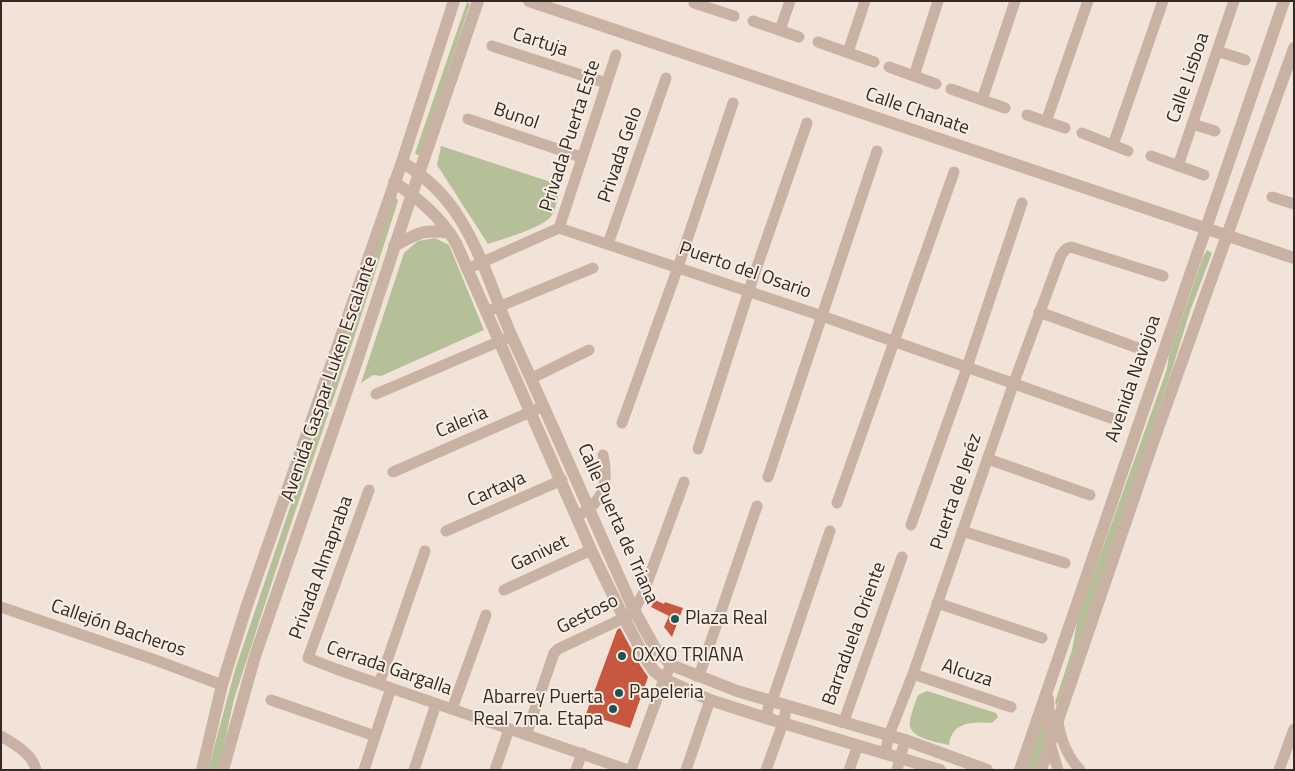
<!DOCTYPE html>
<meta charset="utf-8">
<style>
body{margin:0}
#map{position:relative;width:1295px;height:771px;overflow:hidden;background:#f1e3d7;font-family:"Titillium Web",sans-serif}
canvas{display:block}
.frame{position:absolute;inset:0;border:2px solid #342925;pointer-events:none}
</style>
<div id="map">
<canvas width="1295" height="771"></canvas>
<div class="frame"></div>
</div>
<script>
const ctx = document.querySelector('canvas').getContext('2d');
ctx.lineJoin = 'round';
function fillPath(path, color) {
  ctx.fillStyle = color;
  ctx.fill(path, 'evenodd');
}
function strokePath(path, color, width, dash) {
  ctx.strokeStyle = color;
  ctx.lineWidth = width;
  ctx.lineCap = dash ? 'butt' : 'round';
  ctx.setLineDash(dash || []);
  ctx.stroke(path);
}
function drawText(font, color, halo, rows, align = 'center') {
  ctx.font = font + ' "Titillium Web",sans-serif';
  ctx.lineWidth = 4;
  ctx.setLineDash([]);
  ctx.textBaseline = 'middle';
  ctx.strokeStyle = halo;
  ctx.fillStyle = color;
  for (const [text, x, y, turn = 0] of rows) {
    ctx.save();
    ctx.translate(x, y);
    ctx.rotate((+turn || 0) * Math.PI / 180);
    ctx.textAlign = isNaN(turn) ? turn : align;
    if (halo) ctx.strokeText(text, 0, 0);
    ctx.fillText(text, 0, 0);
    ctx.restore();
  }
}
fillPath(new Path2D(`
 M467,2L470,4L422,149L419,155H417L415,153Z
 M441,146L560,185C558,194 557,207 552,215C544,228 502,239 488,244L437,165Z
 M397,198L398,201L355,335L291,524L234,699L220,764L218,770H208L235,670L394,199Z
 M435,238L449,245L484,330L381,376L373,375L361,383L404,253L418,241Z
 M1207,250L1212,253L1190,311L1171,373L1057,705H1056L1055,702L1072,650L1078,617L1167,369L1169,354L1203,257Z
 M927,691L996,713L998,717L992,723C973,722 952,721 949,745C937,742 906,738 910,721C911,713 915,704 918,695Z
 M1045,715V744L1036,770H1026Z`), '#b5c098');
fillPath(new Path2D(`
 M655,600L664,604L665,602L683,608L672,637L664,627L669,616L651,607Z
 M620,628L640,665L648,677L630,728L586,714L617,630Z`), '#c8573f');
strokePath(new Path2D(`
 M694,3L734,16
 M753,21L799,37
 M780,30L790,1
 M818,42L874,62
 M492,46L606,83
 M1217,51L1245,60
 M848,52L865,1
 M889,67L936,84
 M914,76L938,1
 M951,89L1005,108
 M982,100L1015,1
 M1027,115L1065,128
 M468,119L581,157
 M1046,122L1088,1
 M1192,124L1215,131
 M1082,133L1128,151
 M1113,145L1163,1
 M1151,156L1204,175
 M1178,166L1234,1
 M1272,197L1294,204
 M559,228L616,55
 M608,244L666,78
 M467,269L559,228L822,316L1111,418
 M486,312L593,268
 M1039,312L1138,348
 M532,378L589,350
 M376,394L512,336
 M622,423L678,267L733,103
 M698,449L753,278L807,123
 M988,459L1090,495
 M393,472L544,406
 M768,477L877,151
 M369,490L308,658L336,669L628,770
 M837,503L954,172
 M577,516C604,502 609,484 603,455
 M911,525L963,379L1022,203
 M446,531L562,480
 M962,531L1065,563
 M504,590L591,550
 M937,603L1042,638
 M1,607L158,661L222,685
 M913,674L1011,707
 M696,676L701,670L757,506
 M379,684L425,551
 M271,700L375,736
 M452,709L486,615
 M766,718L770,701L774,695L830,531
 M841,722L845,718L902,557
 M1058,722C1061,741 1067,756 1080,770
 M526,735L554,653L558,649L624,618L634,610L643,594L684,482
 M1,736C14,744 33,754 36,770
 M1050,743L1058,770
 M885,753L889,735L913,674L1013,385L1061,255L1066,249L1071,247L1163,276
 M364,770L391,688
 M414,770L436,704
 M495,770L509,729
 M576,770L582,753
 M631,770L664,679L671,665
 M686,770L710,700
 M766,770L783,723L787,706
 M849,770L858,745
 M897,770L905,740
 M1279,770L1294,729`), '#c9b2a4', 11);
strokePath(new Path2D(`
 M529,1L1294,258
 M402,162C425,176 446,196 460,219C483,256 495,298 512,337C554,428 593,519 634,610L655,648L671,665L737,691L905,740L987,770
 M394,182C419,199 441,217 456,243L591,550L624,618L647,661L654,671L664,679L710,700L766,718L940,770
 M394,246C418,233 422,229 450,233
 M1048,699L1050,739
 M202,770L222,685L246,608L402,162L454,1
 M223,770L255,656L355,367L412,194L478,1
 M1020,770L1284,1
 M1041,770L1152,445L1294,48`), '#c9b2a4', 12);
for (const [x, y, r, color] of [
 [675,619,5,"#1b5656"],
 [622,656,5,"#1b5656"],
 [619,693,5,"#1b5656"],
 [613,709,5,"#1b5656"]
]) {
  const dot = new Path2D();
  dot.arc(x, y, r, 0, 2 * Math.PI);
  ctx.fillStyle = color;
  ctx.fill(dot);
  strokePath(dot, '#f9eee4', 2);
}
drawText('19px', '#342925', '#f9eee4', [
 ["Cartuja",540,43,18],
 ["Calle Lisboa",1189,78,-71],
 ["Calle Chanate",917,112,19],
 ["Bunol",516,117,19],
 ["Privada Puerta Este",571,136,-72],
 ["Privada Gelo",621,155,-71],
 ["Puerto del Osario",745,271,19],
 ["Avenida Gaspar Luken Escalante",330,379,-71],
 ["Avenida Navojoa",1134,379,-71],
 ["Caleria",462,423,-23],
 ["Cartaya",497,490,-24],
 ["Puerta de Jeréz",957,492,-71],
 ["Calle Puerta de Triana",617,524,66],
 ["Ganivet",540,554,-25],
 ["Privada Almapraba",322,568,-70],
 ["Gestoso",588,615,-27],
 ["Callejón Bacheros",118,629,19],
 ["Barraduela Oriente",855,634,-70],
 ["Cerrada Gargalla",389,669,19],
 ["Alcuza",967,674,18]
]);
drawText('19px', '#342925', '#f9eee4', [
 ["Plaza Real",685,619],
 ["OXXO TRIANA",632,656],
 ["Papeleria",629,693],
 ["Abarrey Puerta",603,698,"right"],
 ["Real 7ma. Etapa",603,720,"right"]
], 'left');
</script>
